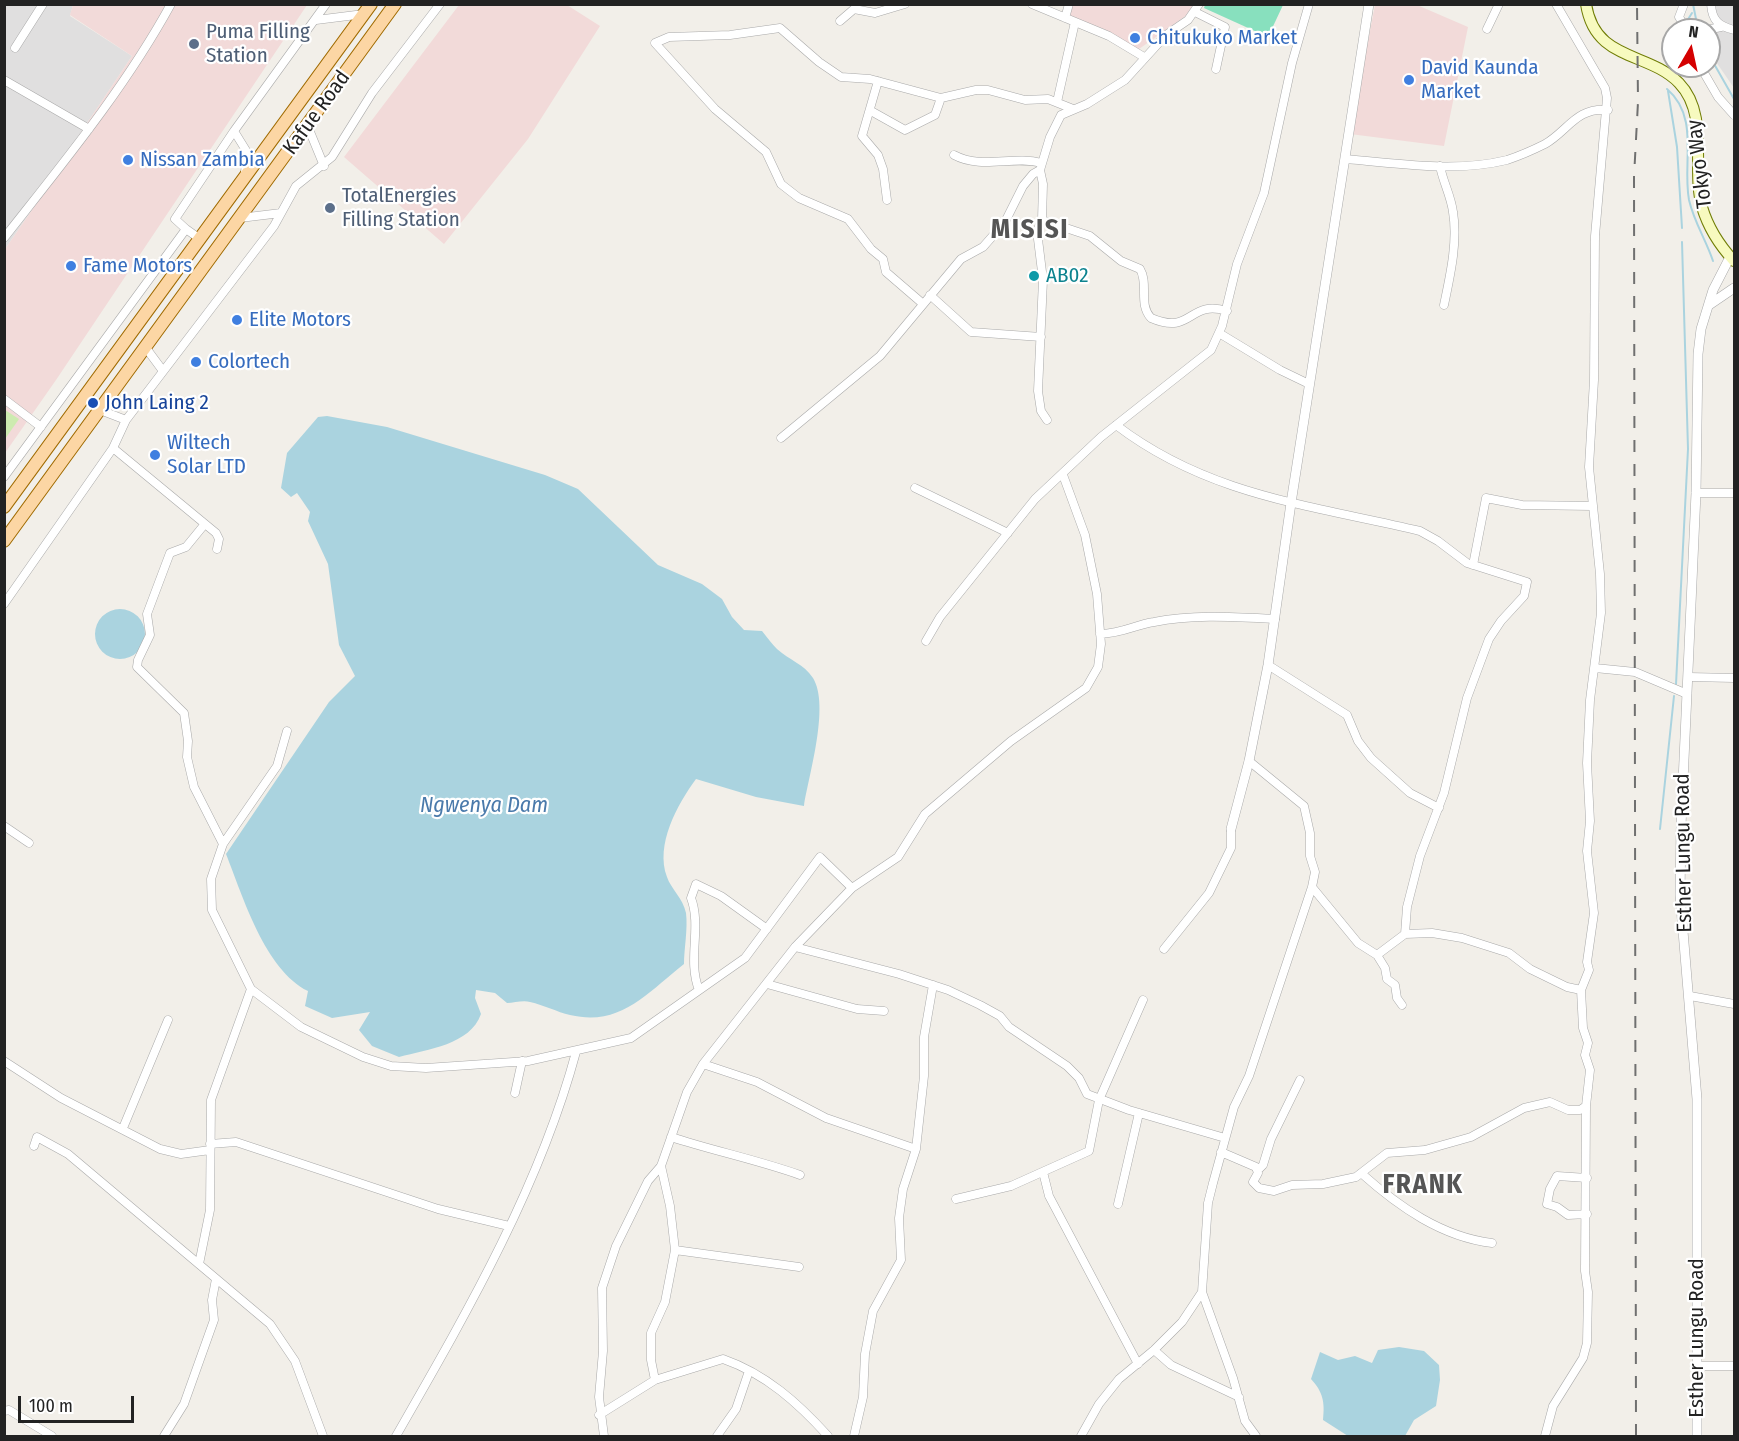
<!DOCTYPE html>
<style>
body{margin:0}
#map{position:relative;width:1739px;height:1441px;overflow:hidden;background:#f2efe9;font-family:"Fira Sans Condensed",sans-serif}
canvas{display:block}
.frame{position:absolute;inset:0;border:6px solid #222;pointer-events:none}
.north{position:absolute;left:1661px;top:18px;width:60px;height:60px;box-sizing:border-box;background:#fff;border:2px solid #a7a7a7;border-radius:50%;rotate:9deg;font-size:16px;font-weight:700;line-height:24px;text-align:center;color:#222}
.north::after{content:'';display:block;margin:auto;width:21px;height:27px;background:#d40000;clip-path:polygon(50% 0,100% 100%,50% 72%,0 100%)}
.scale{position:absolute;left:18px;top:1396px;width:116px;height:27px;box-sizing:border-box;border:3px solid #222;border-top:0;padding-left:8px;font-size:18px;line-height:21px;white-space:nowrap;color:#222;-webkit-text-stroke:4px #fff;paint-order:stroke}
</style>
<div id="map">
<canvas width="1739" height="1441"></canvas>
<div class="frame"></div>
<div class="north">N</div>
<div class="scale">100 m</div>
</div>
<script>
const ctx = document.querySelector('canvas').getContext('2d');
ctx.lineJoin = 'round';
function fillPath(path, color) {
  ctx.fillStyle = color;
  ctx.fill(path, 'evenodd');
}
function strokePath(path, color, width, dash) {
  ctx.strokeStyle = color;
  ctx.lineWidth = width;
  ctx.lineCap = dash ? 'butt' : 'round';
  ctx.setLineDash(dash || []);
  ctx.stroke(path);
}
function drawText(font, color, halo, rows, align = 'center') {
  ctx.font = font + ' "Fira Sans Condensed",sans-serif';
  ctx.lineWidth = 4.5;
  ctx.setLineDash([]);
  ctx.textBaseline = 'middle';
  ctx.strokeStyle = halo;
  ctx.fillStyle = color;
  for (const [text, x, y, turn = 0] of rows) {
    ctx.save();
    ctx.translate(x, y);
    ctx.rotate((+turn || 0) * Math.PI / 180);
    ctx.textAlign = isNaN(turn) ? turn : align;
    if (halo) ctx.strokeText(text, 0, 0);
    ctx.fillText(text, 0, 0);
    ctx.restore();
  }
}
fillPath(new Path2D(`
 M5,5H73L70,16L132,56L51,177L41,197L5,249Z
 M1713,5H1734V88L1712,56Z`), '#e0dfdf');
fillPath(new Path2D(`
 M73,5H307L56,380L5,453V249L41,197L51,177L132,56L70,15Z
 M459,5H567L600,26L528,139L444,244L344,157Z
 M1071,5H1193L1187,15L1139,49L1068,16Z
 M1375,5H1417L1468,27L1444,146L1350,134Z`), '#f2dad9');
fillPath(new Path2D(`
 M5,410L19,419L5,439L4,411Z`), '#cdebb0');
fillPath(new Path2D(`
 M1205,5L1283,4V5L1268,37L1204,8Z`), '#88e0be');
fillPath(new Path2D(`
 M327,416L387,427L545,475L578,489L658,565L702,584L722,599L732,617L744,630L762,631C767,637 772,644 777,649C789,660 804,664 813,678C830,706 809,774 804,806L756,797L696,779C677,805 655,845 667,877C671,889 683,898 686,913C688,929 684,949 684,964C647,993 621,1027 570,1015C557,1012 544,1005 530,1002C523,1000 514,1003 507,1003L495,993L476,990L475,998L481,1014C470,1045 428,1049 399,1057L372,1046L359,1030L370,1012L332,1018L305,1006L308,991C265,970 243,897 226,854L329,702L355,676L339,645L328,564L308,521L310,512L297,493L291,497L281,488L287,453L318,417Z
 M95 634a25 25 0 1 1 50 0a25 25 0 1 1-50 0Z
 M1399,1347L1424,1351L1439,1365L1440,1380L1436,1406L1414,1420L1405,1436H1348L1323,1420C1325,1402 1323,1392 1311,1379L1320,1352L1338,1360L1355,1356L1372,1363L1378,1350Z`), '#aad3df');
strokePath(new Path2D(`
 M1693,4L1698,29
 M1687,21L1692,13
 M1709,55L1734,99
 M1666,59L1673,44
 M1667,89C1700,117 1682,163 1689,200C1694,222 1706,240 1713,261
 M1668,91L1677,147L1682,228
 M1676,684L1688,449L1682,242
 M1660,829L1674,696`), '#aad3df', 2);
const minor = new Path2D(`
 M1032,4L1109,36L1144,57
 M1684,4L1679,17L1687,30
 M1711,4C1712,21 1719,26 1734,30
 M1195,12L1225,27L1216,69
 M1065,18L1069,4
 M316,20L364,14
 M840,21L854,9L875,13L905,4
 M1487,29L1499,4
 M1706,30L1721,27
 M15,48L43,4
 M1700,66L1718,97L1734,115
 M4,80L89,129
 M878,81L862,136L878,155L883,169L887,200
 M1057,102L1075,22
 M871,111L905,130L935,115L941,98
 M308,127L324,166
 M954,155C982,170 1013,155 1042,163
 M1345,159C1398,163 1454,173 1507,160C1519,156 1533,150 1545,144C1568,131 1576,107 1608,110
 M1440,166C1443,182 1451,196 1453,212C1458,242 1450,276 1444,305
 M1040,170L1043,184L1042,220L1090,236L1121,261L1140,269C1149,284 1138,304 1151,318C1193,336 1188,299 1227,311
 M245,172L247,152L234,131L326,4
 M240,218L281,213
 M1042,220L1037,231L1043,280L1038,391L1041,411L1047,420
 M186,229L175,219L234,131
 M4,238C63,163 125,88 171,4
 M930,295L971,332L1041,337
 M922,303L886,272L883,259L871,249L848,219L799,198L781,184L766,152L715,109L655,43L669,37L730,35L780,28L819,62L841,77L870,79L941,98L976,90H988L1025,100L1048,99L1073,109
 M1219,333L1280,370L1309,384
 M146,348L163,371
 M4,399L41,427
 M100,410L126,420
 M1116,425C1209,496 1311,505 1420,531L1438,541L1467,563L1527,582L1524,596L1501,621L1489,639L1467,698L1444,793L1420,856L1407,907L1405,934
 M781,438L880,356L961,259L983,247L1005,222L1023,186L1033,174L1040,170L1050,137L1061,115L1087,104L1125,80L1166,35L1188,20L1199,4
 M113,448L216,533L219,539L217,549
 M4,477L186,229L200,239
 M915,488L1008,533
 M1696,493H1734
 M204,525L186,547L170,553L147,614L150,635L138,660L137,667L184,713L188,741L187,757L194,787L223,844
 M1473,565L1486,498L1522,505L1592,506
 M4,604L113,448L126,420L274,226L296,186L332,157L372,93L440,4
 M1100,634C1124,633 1134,625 1154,622C1194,614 1235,617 1275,619
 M926,641L940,617L1035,499L1101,437L1211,350L1222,326L1237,264L1264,193L1292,63L1309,4
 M1268,665L1347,715L1358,741L1371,758L1410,793L1439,808
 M1595,668L1635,672L1687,694
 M1689,677L1734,678
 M287,731L277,766L223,844L211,879L212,910L251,989L301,1027L363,1057L391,1066L426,1068L528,1061L631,1038L745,958L820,857L852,888
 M4,826L29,843
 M1312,887L1358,943L1377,955L1405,934L1432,933L1462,938L1509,953L1530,969L1567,987L1581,990
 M795,947L899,974L948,990L980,1005L1000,1016L1009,1027L1067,1066L1079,1078L1087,1094L1129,1110L1225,1138
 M1164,949L1209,893L1231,848V829
 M1377,955L1385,968L1387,979L1395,985L1397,998L1402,1005
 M767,984L857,1009L884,1011
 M699,990C687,960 702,927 691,898L696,884L721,896L767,929
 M1690,996L1734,1004
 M4,1061L61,1098L160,1149L181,1154L210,1150
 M703,1064L757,1082L826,1118L916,1149
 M515,1093L522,1061
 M123,1128L168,1020
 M671,1137C714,1151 758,1160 800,1175
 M210,1144L236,1142L438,1209L509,1226
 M34,1146L37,1137L68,1154L270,1324L295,1361L323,1436
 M1221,1152L1256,1167L1258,1173L1253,1182L1259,1188L1274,1191L1292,1185L1323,1184L1356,1177L1387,1153L1425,1150L1471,1137L1524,1108L1550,1102L1568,1110H1580L1586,1106L1590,1070L1585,1055L1588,1043L1583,1028L1581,990L1589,970L1587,962L1594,913L1587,851L1590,821L1587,763L1590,700L1601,613L1600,574L1589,467L1594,380L1595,236L1607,98L1605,88L1556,4
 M1259,1169L1263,1165L1271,1139L1300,1080
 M1043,1172L1049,1196L1138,1364
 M1361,1173C1399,1207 1442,1237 1492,1243
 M956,1199L1011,1186L1089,1151L1099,1100L1143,1000
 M1118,1204L1139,1113
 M1587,1214L1568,1215L1557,1207L1547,1204L1550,1189L1557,1176L1587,1178
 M675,1250L799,1267
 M199,1264L210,1210L211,1100L251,989
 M1202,1292L1233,1378L1245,1421L1256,1436
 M1154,1350L1171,1365L1239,1397
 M1698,1366H1734
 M655,1380L651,1360V1333L665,1302L675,1250L670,1206L661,1166
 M4,1411L9,1410L52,1436
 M599,1415L655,1380L723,1359C766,1374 798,1403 828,1436
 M164,1436L184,1404L214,1320L212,1300L216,1279
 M396,1436C466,1314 539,1189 576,1052
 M604,1436L599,1397L603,1351L602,1288L616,1246L648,1181L661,1166L687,1092L703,1064L795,947L852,888L898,857L925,814L1011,741L1086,688L1098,667L1101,644L1097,594L1085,535L1063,475
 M717,1436L736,1409L749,1371
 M854,1436L863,1397L865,1354L873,1311L901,1260L899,1218L903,1189L916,1149L924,1076V1037L933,985
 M1081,1436L1099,1404L1119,1379L1154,1350L1182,1322L1202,1292L1208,1203L1213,1183L1234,1107L1249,1076L1312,887L1315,872L1310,856V833L1304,806L1249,761
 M1545,1436L1553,1406L1583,1358L1587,1343L1588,1292L1585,1271L1586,1106`);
const tertiary = new Path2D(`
 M1709,305L1734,288
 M1231,829L1249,761L1268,665L1291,503L1369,4
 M1697,1436V1099L1680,895L1681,826L1696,493L1698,354L1701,329L1713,290L1730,257`);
const secondary = new Path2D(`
 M1586,4C1595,62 1648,51 1679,83C1710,115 1691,168 1702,207C1708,227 1720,246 1734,261`);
const primary = new Path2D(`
 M4,507L371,4
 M4,541L395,4`);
strokePath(minor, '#a9a9a9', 9);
strokePath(tertiary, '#a9a9a9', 10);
strokePath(secondary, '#707d05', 12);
strokePath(primary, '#a06b00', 14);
strokePath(minor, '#fff', 8);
strokePath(tertiary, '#fff', 9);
strokePath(secondary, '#f7fabf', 10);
strokePath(primary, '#fcd6a4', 12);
strokePath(new Path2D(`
 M1636,1436L1634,177L1638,102L1637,4`), '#707070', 2, [12, 12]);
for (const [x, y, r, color] of [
 [1135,38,6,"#3f7fe0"],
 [194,44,6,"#5c6f8a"],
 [1409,80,6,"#3f7fe0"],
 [128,160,6,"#3f7fe0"],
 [330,208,6,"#5c6f8a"],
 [71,266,6,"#3f7fe0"],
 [1034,276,6,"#0f9aa8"],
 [237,320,6,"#3f7fe0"],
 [196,362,6,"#3f7fe0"],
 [93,403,6,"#1a4fb4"],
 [155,455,6,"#3f7fe0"]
]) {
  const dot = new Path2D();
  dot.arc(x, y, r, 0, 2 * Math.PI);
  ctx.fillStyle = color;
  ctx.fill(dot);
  strokePath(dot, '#fff', 2);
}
drawText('21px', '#4e5e75', '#fff', [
 ["Puma Filling",206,32],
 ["Station",206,56],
 ["TotalEnergies",342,196],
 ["Filling Station",342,220]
], 'left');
drawText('21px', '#366cbe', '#fff', [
 ["Chitukuko Market",1147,38],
 ["David Kaunda",1421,68],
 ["Market",1421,92],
 ["Nissan Zambia",140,160],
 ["Fame Motors",83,266],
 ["Elite Motors",249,320],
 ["Colortech",208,362],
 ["Wiltech",167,443],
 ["Solar LTD",167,467]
], 'left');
drawText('21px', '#222', '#fff', [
 ["Kafue Road",317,113,-54],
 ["Tokyo Way",1700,164,-97],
 ["Esther Lungu Road",1684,853,-91],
 ["Esther Lungu Road",1697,1338,-90]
]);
drawText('21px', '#0d838f', '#fff', [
 ["AB02",1046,276]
], 'left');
drawText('21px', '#164399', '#fff', [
 ["John Laing 2",105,403]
], 'left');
drawText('italic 22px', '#4a7aab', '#fff', [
 ["Ngwenya Dam",484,806]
]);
ctx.letterSpacing = '1.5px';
drawText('bold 27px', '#555', '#fff', [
 ["MISISI",1030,230],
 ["FRANK",1423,1185]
]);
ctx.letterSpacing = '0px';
</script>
